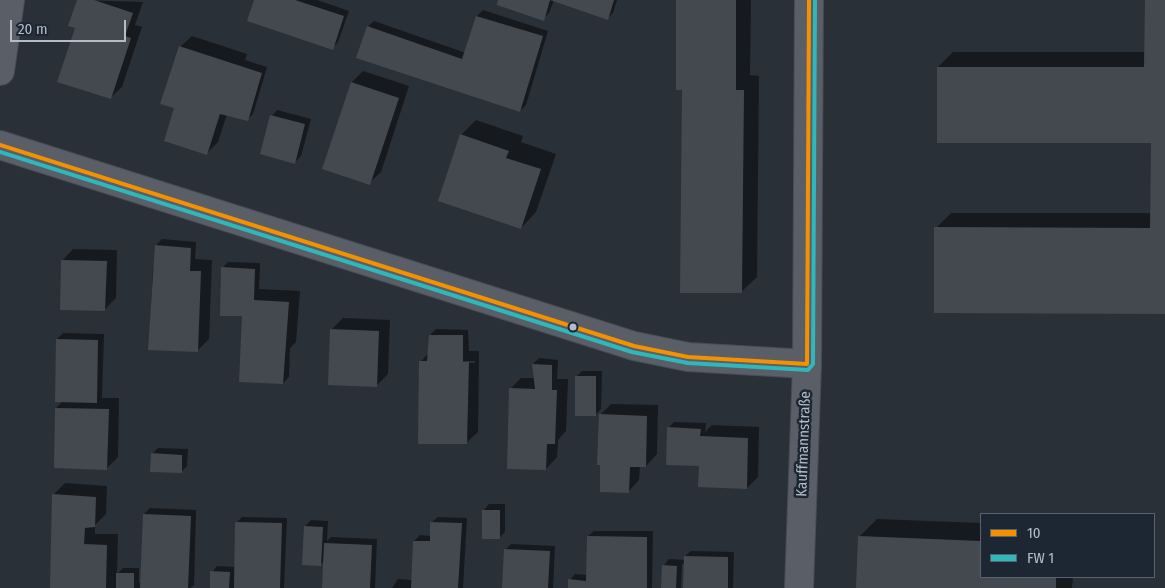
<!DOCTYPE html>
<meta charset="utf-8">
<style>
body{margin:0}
#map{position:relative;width:1165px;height:588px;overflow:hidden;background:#2a3038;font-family:"Fira Sans Condensed",sans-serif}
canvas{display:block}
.legend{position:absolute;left:980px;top:513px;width:175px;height:65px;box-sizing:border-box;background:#1d2633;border:1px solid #59626f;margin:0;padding:6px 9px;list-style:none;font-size:15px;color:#b4bcc9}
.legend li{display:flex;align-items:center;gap:10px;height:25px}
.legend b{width:25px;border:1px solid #59626f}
.scale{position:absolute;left:10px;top:20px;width:116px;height:22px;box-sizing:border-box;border:2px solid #b4bcc9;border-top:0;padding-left:6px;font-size:15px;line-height:18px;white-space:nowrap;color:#b4bcc9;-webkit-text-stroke:4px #1d2633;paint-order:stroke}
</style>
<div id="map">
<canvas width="1165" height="588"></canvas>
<ul class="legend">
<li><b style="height:6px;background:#f39100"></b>10</li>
<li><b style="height:6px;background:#2fb7bc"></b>FW 1</li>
</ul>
<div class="scale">20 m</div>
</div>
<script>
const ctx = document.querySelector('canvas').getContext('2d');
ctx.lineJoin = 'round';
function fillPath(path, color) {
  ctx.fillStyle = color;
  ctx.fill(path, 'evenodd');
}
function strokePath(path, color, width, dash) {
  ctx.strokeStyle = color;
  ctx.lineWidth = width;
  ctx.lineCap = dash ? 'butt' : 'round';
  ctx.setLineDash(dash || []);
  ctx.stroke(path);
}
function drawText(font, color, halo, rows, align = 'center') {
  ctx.font = font + ' "Fira Sans Condensed",sans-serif';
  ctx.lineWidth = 5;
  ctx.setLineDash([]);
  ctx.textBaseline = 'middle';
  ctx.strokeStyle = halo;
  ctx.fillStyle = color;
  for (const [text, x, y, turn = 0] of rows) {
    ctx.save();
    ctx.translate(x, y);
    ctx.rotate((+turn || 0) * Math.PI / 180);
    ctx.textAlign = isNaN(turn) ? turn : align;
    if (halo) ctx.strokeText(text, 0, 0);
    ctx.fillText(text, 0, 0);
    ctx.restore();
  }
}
fillPath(new Path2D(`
 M78,0L143,2L135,25L142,27L122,87L110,98L76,27Z
 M255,0H317L349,11L338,42L332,48Z
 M500,0H617L613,13L608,18L554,0L549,13L543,19Z
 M678,0H751L750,75L759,76L757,277L741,292L684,89Z
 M1146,0H1165V312L936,228L951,213H1151L1152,142L938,67L953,52H1146Z
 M483,10L548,31L526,105L520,111L368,26L374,21L466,53L477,16Z
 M192,36L247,54L245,60L267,67L253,114L247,120L227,114L218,142L207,153L176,108L180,47Z
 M363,71L409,86L381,172L369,183L323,168L352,82Z
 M277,110L311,119L301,156L295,162L272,116Z
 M476,120L523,136L521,142L556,154L536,212L521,228L461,135Z
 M162,239L196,242L195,259L212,260L209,339L197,351L149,349L153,269L155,267L156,245Z
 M73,249L117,250L116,298L105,309L62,261Z
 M228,262L260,263L259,289L300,291L296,342L290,348L289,377L283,383L243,313L222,268Z
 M343,318L390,320L388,374L377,385L331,330Z
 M436,329L468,330L469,351H479L478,432L466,443L421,361L428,354L430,335ZM463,361H475V363H461Z
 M63,333L104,334L102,398H119L118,457L107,468L56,408L63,401L57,339Z
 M539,358L558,360L557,379H568L566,431L558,440L557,457L546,469L510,389L521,378H535L533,364Z
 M582,371H602L601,409L595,415L576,377Z
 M611,404L658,405L657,454L646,466H640L639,480L628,492L600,415Z
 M674,422L706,423L705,432L712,425L759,427L758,477L747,488L700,463L668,428Z
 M158,448L188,449L187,466L181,472L152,454Z
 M65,483L107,486L106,514L95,525V534H118L117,574L123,568H139V583H141L144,514L150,508L196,510L194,585L190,588H51L53,495Z
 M489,504H505V532L499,538L484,510Z
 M242,517L287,518L284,588H211L212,572L217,566L235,567L236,523Z
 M438,517L467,518L463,588H392L398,579L412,580L414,541L420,535L431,536L432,522Z
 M877,519L981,523V577H1073L1072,588H857L859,537Z
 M311,520L328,521L327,541L331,537L377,539L375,588H323L324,561L321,564L305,526Z
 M594,531H653L652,588H570V580L575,574L587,575L588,536Z
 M511,544L555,546L553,588H503L505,550Z
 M691,551L734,552L733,588H684L685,564H682L681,588H663L664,565L669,559L685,560V556Z`), '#0007');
fillPath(new Path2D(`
 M77,0H94L133,13L125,36L131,38L111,99L57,82L75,28L68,26Z
 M254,0H295L344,16L333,50L247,21Z
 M498,0H614L608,20L550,0L544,21L497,5Z
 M676,0H736V90H744L742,293H680L682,90H676Z
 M1145,0H1165V314L934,313V227L1150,228L1151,143H937V67H1144Z
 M476,16L543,36L520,112L356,58L367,26L462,59Z
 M179,46L262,73L248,121L220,114L207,155L164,141L174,108L160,104Z
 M351,82L399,98L370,185L322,169Z
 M270,115L305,124L295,164L260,154Z
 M460,134L509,151L506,158L541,169L521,229L438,201Z
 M155,245L191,248L190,271H201L198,352L148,350Z
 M61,260L107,261L105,311L60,310Z
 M221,267L255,269L254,300L289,302L283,384L239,382L242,316H220Z
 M330,329L379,331L377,387L328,385Z
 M429,335H463V362H469L467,444H418L419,361H427Z
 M56,339L98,340L97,403L55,402Z
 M532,364L552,365V390H557L555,444H547L546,470L507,469L509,388L535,389Z
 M575,376H596V416H575Z
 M55,408L109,409L107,470L54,468Z
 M599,414L647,416L646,467H630L629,493L600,492V465H597Z
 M667,427L701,429L700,436L748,438L747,489L698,487L699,466L666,465Z
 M151,453L182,455V473L150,472Z
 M52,494L96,497L95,527L85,528L84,544L107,545L106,588H50Z
 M482,510H500V539H482Z
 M143,514L191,516L188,588H140Z
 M235,522L282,523L280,588H234Z
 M430,522L462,523L458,588H411L413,541H430Z
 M304,526L323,527L321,566L302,565Z
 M587,536L647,537V588H568V579L586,581Z
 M858,536L981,541V577H1056V588H856Z
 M324,543L372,545L370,588H322Z
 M504,549L550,551L548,588H502Z
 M684,556L728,557V588H683Z
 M662,565L677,566L676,588H661Z
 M210,571L230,572L229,588H210Z
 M116,573H134V588H116Z`), '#444950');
const minor = new Path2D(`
 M0,71L10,0
 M0,145L634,346L688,357L807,364`);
const tertiary = new Path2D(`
 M799,588L807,364L809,0`);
strokePath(minor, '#484c53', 30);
strokePath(tertiary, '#484c53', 30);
strokePath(minor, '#5a5e66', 28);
strokePath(tertiary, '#5a5e66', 28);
strokePath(new Path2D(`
 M0,145L634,346L688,357L807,364
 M807,364L809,0`), '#f39100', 4);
strokePath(new Path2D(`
 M0,152L632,352L688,363L808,370L813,364L815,0`), '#2fb7bc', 4);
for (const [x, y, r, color] of [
 [573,327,4.5,"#b4bcc9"]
]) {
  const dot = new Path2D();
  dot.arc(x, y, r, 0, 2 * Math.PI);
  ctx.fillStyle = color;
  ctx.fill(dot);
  strokePath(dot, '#1d2633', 2);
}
drawText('15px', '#b4bcc9', '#1d2633', [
 ["Kauffmannstraße",804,444,-88]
]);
</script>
